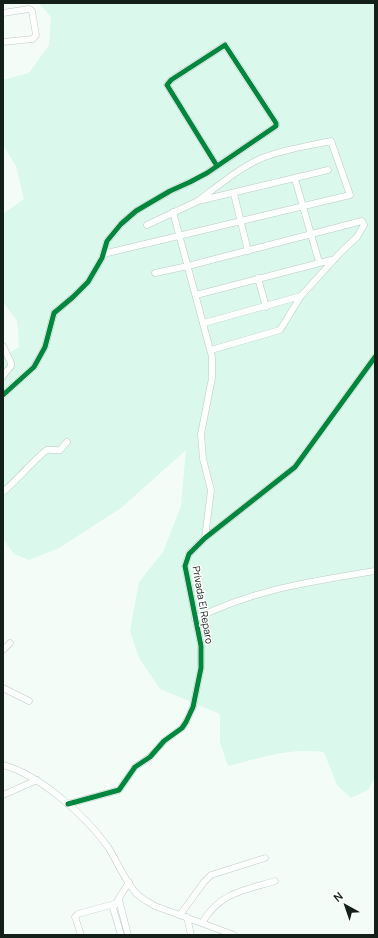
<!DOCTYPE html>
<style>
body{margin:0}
#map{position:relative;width:378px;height:938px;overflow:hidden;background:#f4fcf8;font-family:Manrope,sans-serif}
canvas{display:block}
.frame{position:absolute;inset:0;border:4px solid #13201a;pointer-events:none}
.north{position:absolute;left:326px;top:886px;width:40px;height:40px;-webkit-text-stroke:3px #fff;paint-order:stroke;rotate:320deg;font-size:11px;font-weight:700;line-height:16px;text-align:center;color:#13201a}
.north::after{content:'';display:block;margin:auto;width:14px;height:18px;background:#13201a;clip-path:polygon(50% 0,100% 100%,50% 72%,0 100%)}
</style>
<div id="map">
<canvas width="378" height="938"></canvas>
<div class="frame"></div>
<div class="north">N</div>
</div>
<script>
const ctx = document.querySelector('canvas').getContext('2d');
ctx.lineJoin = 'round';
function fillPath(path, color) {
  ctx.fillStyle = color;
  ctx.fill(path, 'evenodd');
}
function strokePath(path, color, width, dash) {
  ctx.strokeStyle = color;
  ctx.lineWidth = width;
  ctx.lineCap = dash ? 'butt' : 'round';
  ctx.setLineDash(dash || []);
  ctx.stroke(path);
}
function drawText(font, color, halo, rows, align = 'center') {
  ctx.font = font + ' Manrope,sans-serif';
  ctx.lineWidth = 3;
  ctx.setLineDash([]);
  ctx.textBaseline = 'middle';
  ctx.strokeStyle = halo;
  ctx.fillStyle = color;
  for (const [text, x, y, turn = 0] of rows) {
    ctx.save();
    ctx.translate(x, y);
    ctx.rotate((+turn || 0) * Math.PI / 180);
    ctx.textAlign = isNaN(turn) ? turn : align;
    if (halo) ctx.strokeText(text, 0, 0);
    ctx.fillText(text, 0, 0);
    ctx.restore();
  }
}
fillPath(new Path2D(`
 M39,3H375L374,779L368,790L351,798L337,785L324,752C288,748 263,757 228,766L220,742V714L160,689L139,658L130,631L139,582L163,552L181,506L186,450L121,508L59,548L29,560L14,554L3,539V357L19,347L17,321L3,302V214L24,199L16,166L3,145V80L29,73L49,45L51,17Z`), '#daf8eb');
const minor = new Path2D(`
 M3,13L29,9L32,11L36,35L33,39L3,42
 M295,179L319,262
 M234,194L248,251
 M173,212L212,357V378L201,434L203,459L211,490L205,538
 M147,225L198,201L328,170
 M103,254L350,195L331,141C308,146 284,149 262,158C239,168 218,186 198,201
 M155,273L188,266L362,221L364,225L357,237L340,253L301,296L280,330L211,350
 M258,278L266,307
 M196,295L335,259
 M204,323L301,296
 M3,346L11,363V366L3,376
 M3,395L34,367L45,347L54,313L73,297L88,282L102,258L107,241L121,224L136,211L170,191L190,182L207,173L276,126V123L225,45L171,80L167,85L217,166
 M3,492C11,486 43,451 47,450C51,449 56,451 60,450L67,442
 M195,619C255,589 310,582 375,571
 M3,650L10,643
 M3,688L29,701
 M3,765C40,775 86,816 108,847C117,861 124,879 135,892C140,898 148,902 155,906L234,935
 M3,795L37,780
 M68,804L119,790L135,767L150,757L164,741L182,728L186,722L193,707L201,668V646L185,566L189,554L205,538L295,467L375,357
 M119,900L128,935
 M180,915L204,882L211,875L265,858
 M187,917L191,935
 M202,923C219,893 244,890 275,881
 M81,935L75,917L78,914L114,904
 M121,935L113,908L129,882`);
strokePath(minor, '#c0cac6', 7);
strokePath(minor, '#fdfffe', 6);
strokePath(new Path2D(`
 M3,395L34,367L45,347L54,313L73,297L88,282L102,258L107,241L121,224L136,211L170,191L190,182L207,173L276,126V123L225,45L171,80L167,85L217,166
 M68,804L119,790L135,767L150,757L164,741L182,728L186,722L193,707L201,668V646L185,566L189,554L205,538L295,467L375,357`), '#00873e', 5);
drawText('10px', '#13201a', '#fff', [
 ["Privada El Reparo",202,605,80]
]);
</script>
